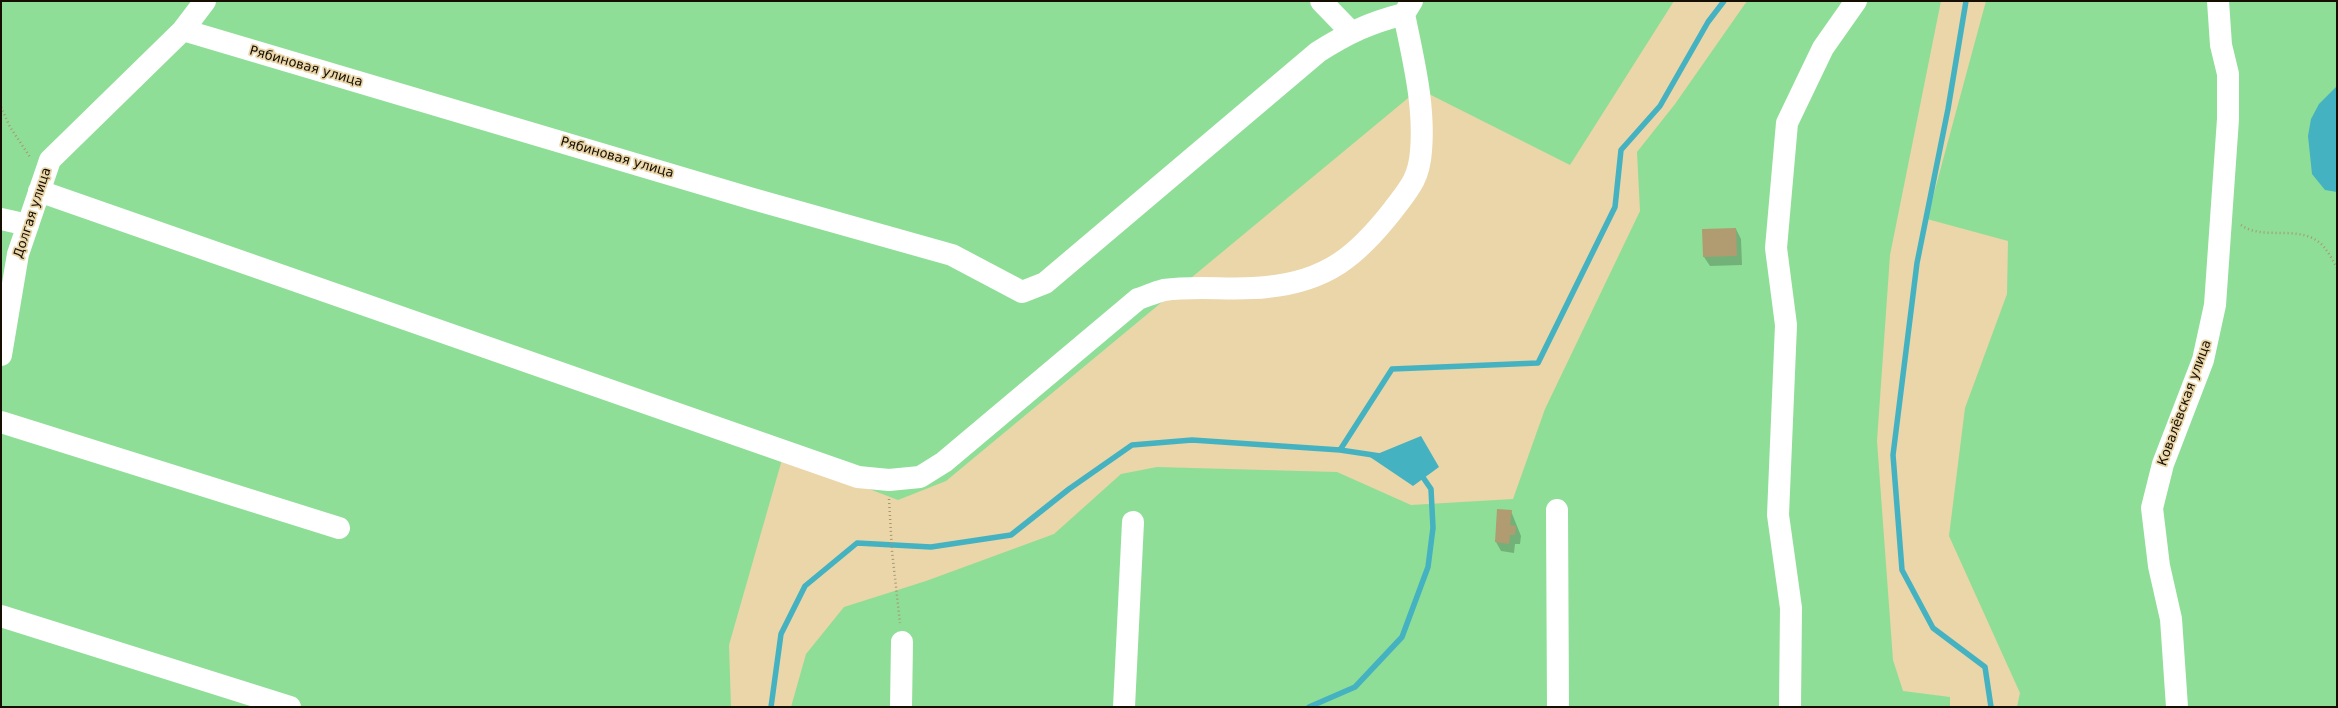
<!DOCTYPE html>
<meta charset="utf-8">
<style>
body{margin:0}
#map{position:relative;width:2338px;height:708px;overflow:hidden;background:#ead6a8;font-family:"DejaVu Sans",sans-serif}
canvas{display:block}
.frame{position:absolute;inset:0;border:2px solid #150e01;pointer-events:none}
</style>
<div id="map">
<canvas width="2338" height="708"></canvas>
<div class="frame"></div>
</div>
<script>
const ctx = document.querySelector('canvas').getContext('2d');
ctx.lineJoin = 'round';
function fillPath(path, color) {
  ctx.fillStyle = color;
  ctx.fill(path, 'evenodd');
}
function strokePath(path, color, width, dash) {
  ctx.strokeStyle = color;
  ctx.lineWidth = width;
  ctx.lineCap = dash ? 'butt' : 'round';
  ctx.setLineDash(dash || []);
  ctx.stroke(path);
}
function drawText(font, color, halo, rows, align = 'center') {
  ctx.font = font + ' "DejaVu Sans",sans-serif';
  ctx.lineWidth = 3.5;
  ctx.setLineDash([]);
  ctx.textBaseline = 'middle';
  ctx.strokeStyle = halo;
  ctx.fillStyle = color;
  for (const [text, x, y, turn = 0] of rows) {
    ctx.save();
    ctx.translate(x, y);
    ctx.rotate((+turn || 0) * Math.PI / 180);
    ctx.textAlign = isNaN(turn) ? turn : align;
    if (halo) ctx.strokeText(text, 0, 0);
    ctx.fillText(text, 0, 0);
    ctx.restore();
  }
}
fillPath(new Path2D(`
 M1,1H1674L1570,165L1419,89L946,481L898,500L783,456L729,645L731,707H1Z
 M1747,1H1941L1890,255L1877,441L1893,660L1903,691L1950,697V707H791L806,654L844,607L926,581L1054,534L1121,474L1157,467L1337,472L1411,505L1513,499L1545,409L1640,211L1637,152L1675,104Z
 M1986,1H2337V707H2017L2020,693L1949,536L1965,408L2007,294L2008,241L1927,219Z`), '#8fde97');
fillPath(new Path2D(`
 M2337,86V192L2325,190L2312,174L2308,136L2311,119L2319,104Z
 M1421,436L1439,467L1413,486L1370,457Z`), '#44b2c0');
fillPath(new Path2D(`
 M1736,229L1741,239L1742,265L1710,266L1704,257Z
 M1511,511L1521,536L1520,544H1515L1514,553L1501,551L1496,542Z`), '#0003');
strokePath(new Path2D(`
 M1966,1L1948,109L1917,263L1893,455L1902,570L1933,628L1985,667L1991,707
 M1340,450L1380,456
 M771,707L781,634L805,586L857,543L931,547L1011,535L1069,489L1132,445L1192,440L1340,450L1392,369L1538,363L1615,207L1621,150L1660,106L1708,22L1724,1
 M1309,707L1355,687L1402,637L1428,567L1433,528L1431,489L1420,473`), '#44b2c0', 5.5);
fillPath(new Path2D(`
 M1736,228L1737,256L1703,257L1702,229Z
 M1497,509L1512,510L1510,525L1516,526L1515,535H1510L1509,544L1495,542Z`), '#b09c70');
strokePath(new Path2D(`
 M1,107L10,127L30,157
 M2241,225C2265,242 2302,222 2324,247C2329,253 2333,261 2337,268
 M889,499L892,551L900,623`), '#a79773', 2.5, [1, 3]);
strokePath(new Path2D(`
 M1321,1L1351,32
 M183,30L753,199L952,255L1022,292L1045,283L1318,52C1348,33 1369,23 1404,14
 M39,191L858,477L889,480L920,477L944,462L1138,299C1147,296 1156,292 1164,290C1198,285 1233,291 1267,287C1327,281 1357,256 1393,210C1409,189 1419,179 1421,151C1425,105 1413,59 1404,14L1412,1
 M1,219L28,225
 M1,355L18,254L50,160L183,30L205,1
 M1,422L339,528
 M1557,510L1558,707
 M1,616L290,707
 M901,707L902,642
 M1124,707L1133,522
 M1790,707L1791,608L1778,515L1786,325L1776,248L1787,123L1823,48L1856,1
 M2177,707L2171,619L2159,566L2152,508L2163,464L2203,360L2215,305L2228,119V74L2221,45L2218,1`), '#fff', 22);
drawText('13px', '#150e01', '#ead6a8', [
 ["Рябиновая улица",306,67,16],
 ["Рябиновая улица",617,158,16],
 ["Долгая улица",33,213,-72],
 ["Ковалёвская улица",2185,403,-70]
]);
</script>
